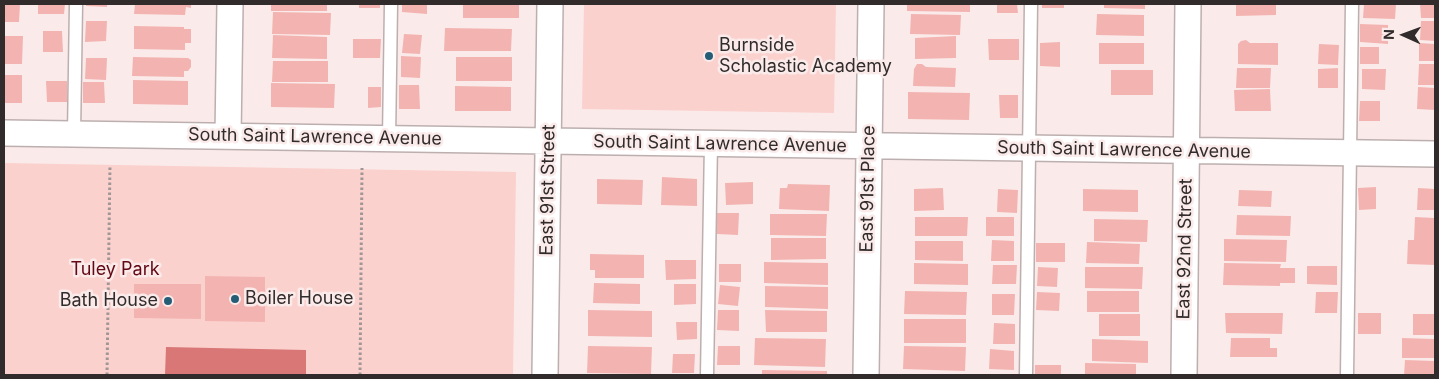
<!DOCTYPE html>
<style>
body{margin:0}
#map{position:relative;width:1439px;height:379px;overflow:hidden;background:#faebea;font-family:Inter,sans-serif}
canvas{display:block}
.frame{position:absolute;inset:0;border:5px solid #312c2b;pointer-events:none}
.north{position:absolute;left:1379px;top:10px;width:50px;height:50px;-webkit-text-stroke:4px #faebea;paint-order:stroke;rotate:272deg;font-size:14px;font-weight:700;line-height:20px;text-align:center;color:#312c2b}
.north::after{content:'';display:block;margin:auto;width:18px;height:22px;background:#312c2b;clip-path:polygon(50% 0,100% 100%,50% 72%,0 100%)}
</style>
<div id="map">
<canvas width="1439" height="379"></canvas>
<div class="frame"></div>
<div class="north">N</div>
</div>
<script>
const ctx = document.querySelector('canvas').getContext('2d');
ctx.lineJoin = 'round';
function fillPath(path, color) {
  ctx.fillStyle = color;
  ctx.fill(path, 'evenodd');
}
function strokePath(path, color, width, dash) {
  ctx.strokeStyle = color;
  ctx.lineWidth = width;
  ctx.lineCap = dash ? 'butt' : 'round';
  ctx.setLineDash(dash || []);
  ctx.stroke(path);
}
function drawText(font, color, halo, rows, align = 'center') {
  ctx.font = font + ' Inter,sans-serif';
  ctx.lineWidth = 5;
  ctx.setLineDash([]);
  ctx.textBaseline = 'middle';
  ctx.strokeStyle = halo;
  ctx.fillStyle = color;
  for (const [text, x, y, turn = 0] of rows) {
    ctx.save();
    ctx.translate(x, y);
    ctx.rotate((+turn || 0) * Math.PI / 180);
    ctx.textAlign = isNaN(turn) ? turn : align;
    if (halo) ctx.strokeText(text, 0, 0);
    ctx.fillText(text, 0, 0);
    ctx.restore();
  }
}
fillPath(new Path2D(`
 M584,4H836L834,113L582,109Z
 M4,163L516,172L513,375H4Z`), '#fbd1ce');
fillPath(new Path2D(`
 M166,347L306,350V375H165Z`), '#d87776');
fillPath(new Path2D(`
 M4,4H20L19,22H4Z
 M38,4H65L64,14H38Z
 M86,4H107V7L86,6Z
 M135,4H191V8L186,7L185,15L134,14Z
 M271,4H327V11H271Z
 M359,4H380V8H359Z
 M402,4H427V14L402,12Z
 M463,4H519V18H463Z
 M907,4H970V12L907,11Z
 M997,4H1017L1018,13H997Z
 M1042,4H1064V8H1042Z
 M1104,4H1145V9L1104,8Z
 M1236,4H1276V15L1236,16Z
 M1364,4H1396L1395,19L1363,18Z
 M1420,4H1435V18H1421Z
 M273,12L331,13L330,35L272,34Z
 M911,14L961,15L960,35L910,34Z
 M1097,14L1144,15V36L1096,35Z
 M86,21H107L106,41L85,42Z
 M1421,21H1435V41L1420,40Z
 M1360,24L1388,25V44L1360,42Z
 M134,26L184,27V29H191V43H185V50L134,49Z
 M445,28L512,29L511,51H444Z
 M43,31H62L63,52H43Z
 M404,34L422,35L420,54L402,53Z
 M273,35L327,37V59L272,58Z
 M4,36H23L22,64H4Z
 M956,36V58L915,59V38Z
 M353,39H381L380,58H353Z
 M988,39H1019V60H989Z
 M1246,40L1250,43H1278V65L1238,64V44L1241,41Z
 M1060,42V67L1040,66V43Z
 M1099,43H1144V64H1099Z
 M1419,43L1435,44V61H1419Z
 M1319,44L1339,45L1338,65L1318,64Z
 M1360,47H1379V64H1360Z
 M401,56L421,57L420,78L401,77Z
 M133,57L188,58L191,60V67L188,71H184V77L132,76Z
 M456,57H512V81H456Z
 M86,58H107L106,80L85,79Z
 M273,61H328V82H272Z
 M917,64H922L926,67L956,68L955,87L913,86L914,69Z
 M1419,64H1435V85H1418Z
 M1237,68H1271L1270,88H1236Z
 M1338,68V88H1318V69Z
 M1362,69H1386L1385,90L1362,89Z
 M1111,70H1153V95H1111Z
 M4,75H22V103H4Z
 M133,80L188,81V105L133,104Z
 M46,81H67V102H47Z
 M83,82H104L105,103H83Z
 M271,83L335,84L334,108L271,107Z
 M399,85H419L420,109H399Z
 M455,86L511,87V111H455Z
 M368,87H381V107L368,108Z
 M1418,87L1435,88V110L1417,109Z
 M1270,89L1271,111H1235L1234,90Z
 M908,92L970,93L969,120L908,119Z
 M999,95H1018V118H1000Z
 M1360,101H1380V121H1359Z
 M662,177L697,179V206L661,205Z
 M597,179L643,180L642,205L597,204Z
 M753,182V204L726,205L725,183Z
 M788,184L830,185L829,211L779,209L780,188H787Z
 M1376,187V209L1359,210L1358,188Z
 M943,188L944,210L914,211V189Z
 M1418,188L1435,189V210H1417Z
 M998,189L1018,190L1017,213L997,212Z
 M1083,189L1138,190V212L1083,211Z
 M1239,190L1272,191L1271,207L1238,206Z
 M717,213H739L738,235L717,234Z
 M770,214H827L826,236L770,235Z
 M1237,215L1291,216L1290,236L1236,235Z
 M915,217H968L967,236H915Z
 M986,217H1014V236H986Z
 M1415,217L1435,218V265L1407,264L1408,240H1414Z
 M1094,219L1148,220L1147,242L1094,241Z
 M771,238H826V259L771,260Z
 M1224,239L1287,240L1286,262L1224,261Z
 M992,240L1014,241V261H991Z
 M915,241H963V261L915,260Z
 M1087,242L1140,244L1139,264L1086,263Z
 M1036,243H1065V262H1036Z
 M590,254L644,255V278H595V270H590Z
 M665,260H696V279L666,280Z
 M764,262L828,263V285L764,283Z
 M914,263L968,264V285L914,284Z
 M1224,263L1281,264L1280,268H1295V283H1280V286L1223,285Z
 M719,264H741V282H719Z
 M993,265H1017L1016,284H992Z
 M1307,266H1337V285L1307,284Z
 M1038,267L1058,268L1057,287L1037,286Z
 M1085,267H1143L1142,289L1085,288Z
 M205,276L265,277V322L205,321Z
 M594,283L640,284V304L593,303Z
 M134,284H201V319L134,318Z
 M674,284H696V304L674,305Z
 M720,285L740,287L738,306L718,304Z
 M765,286L828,287V309L765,307Z
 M905,291L967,292L966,315L904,314Z
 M1087,291H1139V312H1087Z
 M1037,292L1060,293L1059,311L1036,310Z
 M1316,292H1338L1337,313H1315Z
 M992,294H1015L1014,315H992Z
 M588,310L652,311V337L588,336Z
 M718,310H739V331L717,330Z
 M765,310L827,311V332H766Z
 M1225,313H1283L1282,334L1226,333Z
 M1358,313H1381V334H1358Z
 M1099,314H1140V336H1099Z
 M1413,314H1435V335H1413Z
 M904,319H966V343H904Z
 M676,322H697V339L677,340Z
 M994,323L1015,324V344H993Z
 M755,338L826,339L825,367L754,365Z
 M1231,338H1270V348H1277V357H1230Z
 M1402,338L1435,339V358H1402Z
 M1092,339L1148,341V363L1092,361Z
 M588,346L652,347L651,374L587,373Z
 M718,346H740V365H717Z
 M904,346L966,347L965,371L903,369Z
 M990,349L1014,351V370L989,369Z
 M673,354H695L694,373H672Z
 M1405,360L1435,361V375H1404Z
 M1085,363L1136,364V375H1085Z
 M1035,365H1061V375H1035Z
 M762,370L827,371V375H762Z`), '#f3b4b1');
const service = new Path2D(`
 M74,134L76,4
 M389,139L391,4
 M707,375L711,143
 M1026,375L1031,4
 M1347,375L1352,4`);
const minor = new Path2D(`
 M4,133L1435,154
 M228,136L230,4
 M545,375L550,4
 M866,375L871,4
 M1184,375L1188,4`);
strokePath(service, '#bdafaf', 15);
strokePath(minor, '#bdafaf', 28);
strokePath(new Path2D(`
 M107,375L110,165
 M360,375L362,168`), '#a09695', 3, [2.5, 2.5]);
strokePath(service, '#fff', 12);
strokePath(minor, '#fff', 25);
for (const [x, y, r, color] of [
 [709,56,5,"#255d77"],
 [235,299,5,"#255d77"],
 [168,301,5,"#255d77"]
]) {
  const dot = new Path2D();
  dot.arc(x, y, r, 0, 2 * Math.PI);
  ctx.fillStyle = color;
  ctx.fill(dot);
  strokePath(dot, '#faebea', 2);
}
drawText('18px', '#312c2b', '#faebea', [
 ["Burnside",719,46],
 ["Scholastic Academy",719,67],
 ["Boiler House",245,299],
 ["Bath House",158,301,"right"]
], 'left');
drawText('18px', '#312c2b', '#faebea', [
 ["South Saint Lawrence Avenue",315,137,1],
 ["South Saint Lawrence Avenue",720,144,1],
 ["South Saint Lawrence Avenue",1124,150,1],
 ["East 91st Place",868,189,-89],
 ["East 91st Street",548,190,-89],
 ["East 92nd Street",1185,249,-89]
]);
drawText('18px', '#630815', '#faebea', [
 ["Tuley Park",115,270]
]);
</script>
